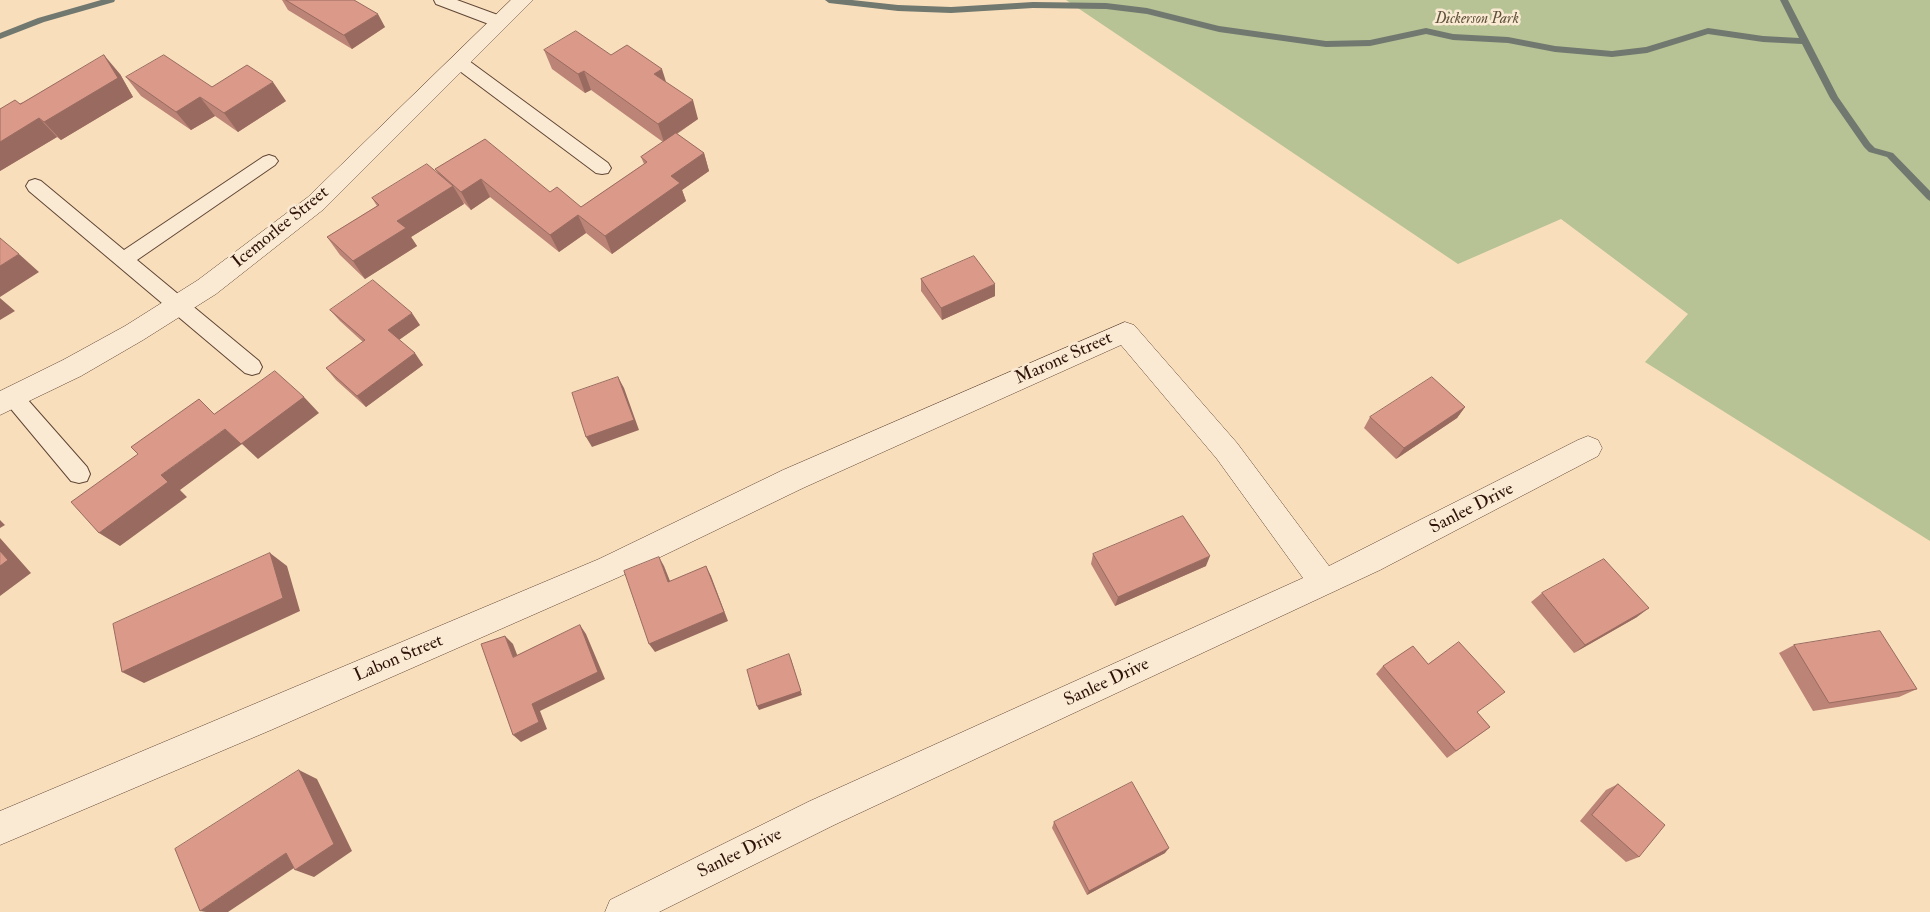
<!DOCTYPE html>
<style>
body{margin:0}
canvas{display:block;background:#f8debb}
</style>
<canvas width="1930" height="912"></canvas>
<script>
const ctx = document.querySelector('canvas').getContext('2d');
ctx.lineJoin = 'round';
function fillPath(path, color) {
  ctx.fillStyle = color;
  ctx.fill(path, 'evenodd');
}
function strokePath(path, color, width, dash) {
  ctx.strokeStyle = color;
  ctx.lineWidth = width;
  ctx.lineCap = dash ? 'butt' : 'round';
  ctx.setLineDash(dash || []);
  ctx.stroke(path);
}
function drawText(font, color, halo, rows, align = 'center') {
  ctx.font = font + ' "IM FELL Double Pica",serif';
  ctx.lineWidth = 5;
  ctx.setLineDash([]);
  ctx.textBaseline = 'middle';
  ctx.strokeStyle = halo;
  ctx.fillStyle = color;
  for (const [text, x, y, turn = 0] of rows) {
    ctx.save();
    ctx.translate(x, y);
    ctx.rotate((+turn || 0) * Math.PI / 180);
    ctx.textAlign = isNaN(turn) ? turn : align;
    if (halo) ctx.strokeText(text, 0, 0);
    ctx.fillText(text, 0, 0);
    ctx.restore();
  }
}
fillPath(new Path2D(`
 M1066,0H1930V541L1645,362L1688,314L1561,219L1458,264Z`), '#b7c295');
fillPath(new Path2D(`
 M101,0H115L114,2L44,22L0,39V33L38,18Z
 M825,0H852L898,5L951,7L1033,2L1106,3L1147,8L1219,26L1326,41L1370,40L1426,28L1453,34L1508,37L1555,46L1612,51L1646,47L1708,28L1763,36L1799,38L1780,0H1788L1838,97L1870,143L1875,148L1893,153L1930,191V201L1927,199L1887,157L1869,152L1864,147L1830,98L1802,44L1763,42L1708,34L1647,53L1612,57L1555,52L1508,43L1453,40L1426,34L1370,46L1326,47L1219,32L1147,14L1106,9L1033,8L951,13L898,11L829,3Z`), '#71786f');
const service = new Path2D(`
 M434,0H457L506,18L508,22L506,26H494L436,4Z
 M459,56L465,58L608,163L611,168L608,173L602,174L596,173L453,66L451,62L453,58Z
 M269,155L275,157L278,161L275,165L137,260L259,361L262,367L259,373L252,375L245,373L29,191L26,186L29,181L35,179L41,181L124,250L263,157Z
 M13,388L20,391L87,467L90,474L87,481L79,483L71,481L6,403L3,397L6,391Z`);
const minor = new Path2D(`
 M511,0H533L324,209L216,294L143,340L81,376L0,415V391L63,360L125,326L198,280L308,197Z
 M1125,322L1134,325L1237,443L1329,566L1578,440L1588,436L1598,440L1602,448L1598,456L1380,570L834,825L659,912H605L610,900L810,801L1303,578L1217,459L1121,345L803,488L619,577L271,730L0,845V811L599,559L783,470Z`);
strokePath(service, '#604535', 2);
strokePath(minor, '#604535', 1);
fillPath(service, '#faead3');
fillPath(minor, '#faead3');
fillPath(new Path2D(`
 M282,0H354L385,27L352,49L288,10Z
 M544,50L611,55L666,82L698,119L677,134L704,153L709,171L682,190L686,201L612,254L586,233L559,252L490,197L471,210L463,202L464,204L411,237L417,246L365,279L340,255L327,237L377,206L372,198L438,173L435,169L550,192L581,207L644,164L641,157L663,142L591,90L585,93L552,69Z
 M120,74L133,97L61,140L57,137L0,171V109Z
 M126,77L212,87L286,101L238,132L215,116L191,130L141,96Z
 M921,279L995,296L942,320L921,291Z
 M330,310L420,325L399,340L423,365L366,407L336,380L326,368L363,342L340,321Z
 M1465,407L1457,418L1396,459L1364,428L1370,417Z
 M1093,554L1206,566L1115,606L1091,564Z
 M1542,593L1637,617L1574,653L1531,602Z
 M1794,645L1917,689L1899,697L1813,711L1779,653Z
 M1428,664L1477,712L1490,727L1447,758L1376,674L1383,666Z
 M1618,784L1639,857L1626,862L1580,821L1606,790Z
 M1054,822L1165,853L1087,895L1052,828Z`), '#bb8476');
fillPath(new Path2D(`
 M378,14L385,27L352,49L344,35Z
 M104,55L120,74L133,97L61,140L44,122Z
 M662,69L668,88L654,74Z
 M584,71L591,90L585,93L578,74Z
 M273,82L286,101L238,132L224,113Z
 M200,97L215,116L191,130L176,112Z
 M693,100L698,119L664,142L658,124Z
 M39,118L57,137L0,171V142Z
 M704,153L709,171L682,190L686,201L612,254L605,236L671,176Z
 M481,179L490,197L471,210L461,192Z
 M453,186L464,204L411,237L417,246L365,279L353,261L397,221Z
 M578,215L586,233L559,252L550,235Z
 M19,254L39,272L0,297V266Z
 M995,284V296L942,320L941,308Z
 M0,298L15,311L0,320Z
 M412,313L420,325L396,342L388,330Z
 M415,353L423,365L366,407L357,396Z
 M618,377L624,388L639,430L592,447L586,437Z
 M304,397L319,413L258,459L242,444L180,490L187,497L120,546L99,533L161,475L225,429Z
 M1465,407L1457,418L1396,459L1404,448Z
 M0,520L5,525L0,528Z
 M0,538L31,573L0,596Z
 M270,553L287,566L300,611L144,683L122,672Z
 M1210,556L1206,566L1115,606L1118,597Z
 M659,557L664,566L674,591L668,582Z
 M706,566L711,576L728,621L655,652L649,644Z
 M1649,608L1637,617L1574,653L1585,645Z
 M580,625L586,634L605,679L540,711L547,729L521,742L513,735Z
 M505,636L513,644L521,665L513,657Z
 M791,659L802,695L759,710L757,706Z
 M299,770L317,779L352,851L314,877L295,870Z
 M1169,848L1165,853L1087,895L1089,891Z
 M286,853L306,860L228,912H206L200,911Z`), '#996b60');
const building = new Path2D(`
 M286,0H354L378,14L344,35Z
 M576,31L611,55L627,45L662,69L654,74L693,100L658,124L584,71L578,74L544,50Z
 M104,55L118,78L44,122L39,118L0,142V109L15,100L20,104Z
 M164,55L212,87L247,65L273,82L224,113L200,97L176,112L126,77Z
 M676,133L704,153L671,176L680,183L605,236L578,215L550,235L481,179L461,192L435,169L485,139L550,192L557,187L581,207L647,162L641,157Z
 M427,164L453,186L397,221L406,228L353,261L327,237L379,205L372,198Z
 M0,238L19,254L0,266Z
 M974,256L995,284L941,308L921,279Z
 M373,280L412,313L388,330L415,353L357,396L326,368L365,340L330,310Z
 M275,371L304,397L241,444L225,429L161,475L168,482L99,533L71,502L138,454L131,447L199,399L214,414Z
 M618,377L634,420L586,437L572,393Z
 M1432,377L1465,407L1404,448L1370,417Z
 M1183,516L1210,556L1118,597L1093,554Z
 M0,551L8,560L0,566Z
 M270,553L283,598L122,672L113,624Z
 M659,557L668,582L706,566L724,612L649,644L624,571Z
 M1604,559L1649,608L1585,645L1542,593Z
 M580,625L598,672L532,704L539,722L513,735L481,644L505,636L513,657Z
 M1880,631L1917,689L1829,703L1794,645Z
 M1459,642L1505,692L1477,712L1490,727L1456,751L1383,666L1413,646L1428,664Z
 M789,654L801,691L757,706L747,670Z
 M299,770L334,844L295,870L286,853L200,911L175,849Z
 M1132,782L1169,848L1089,891L1054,822Z
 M1618,784L1665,825L1639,857L1592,815Z`);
fillPath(building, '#da9989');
strokePath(building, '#996b60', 1);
drawText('italic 15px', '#5e5039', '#faead3', [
 ["Dickerson Park",1477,20]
]);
drawText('18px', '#2e1208', '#faead3', [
 ["Icemorlee Street",281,228,-39],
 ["Marone Street",1064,359,-24],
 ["Sanlee Drive",1472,509,-27],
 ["Labon Street",399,659,-23],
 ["Sanlee Drive",1107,683,-25],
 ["Sanlee Drive",740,854,-26]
]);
</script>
